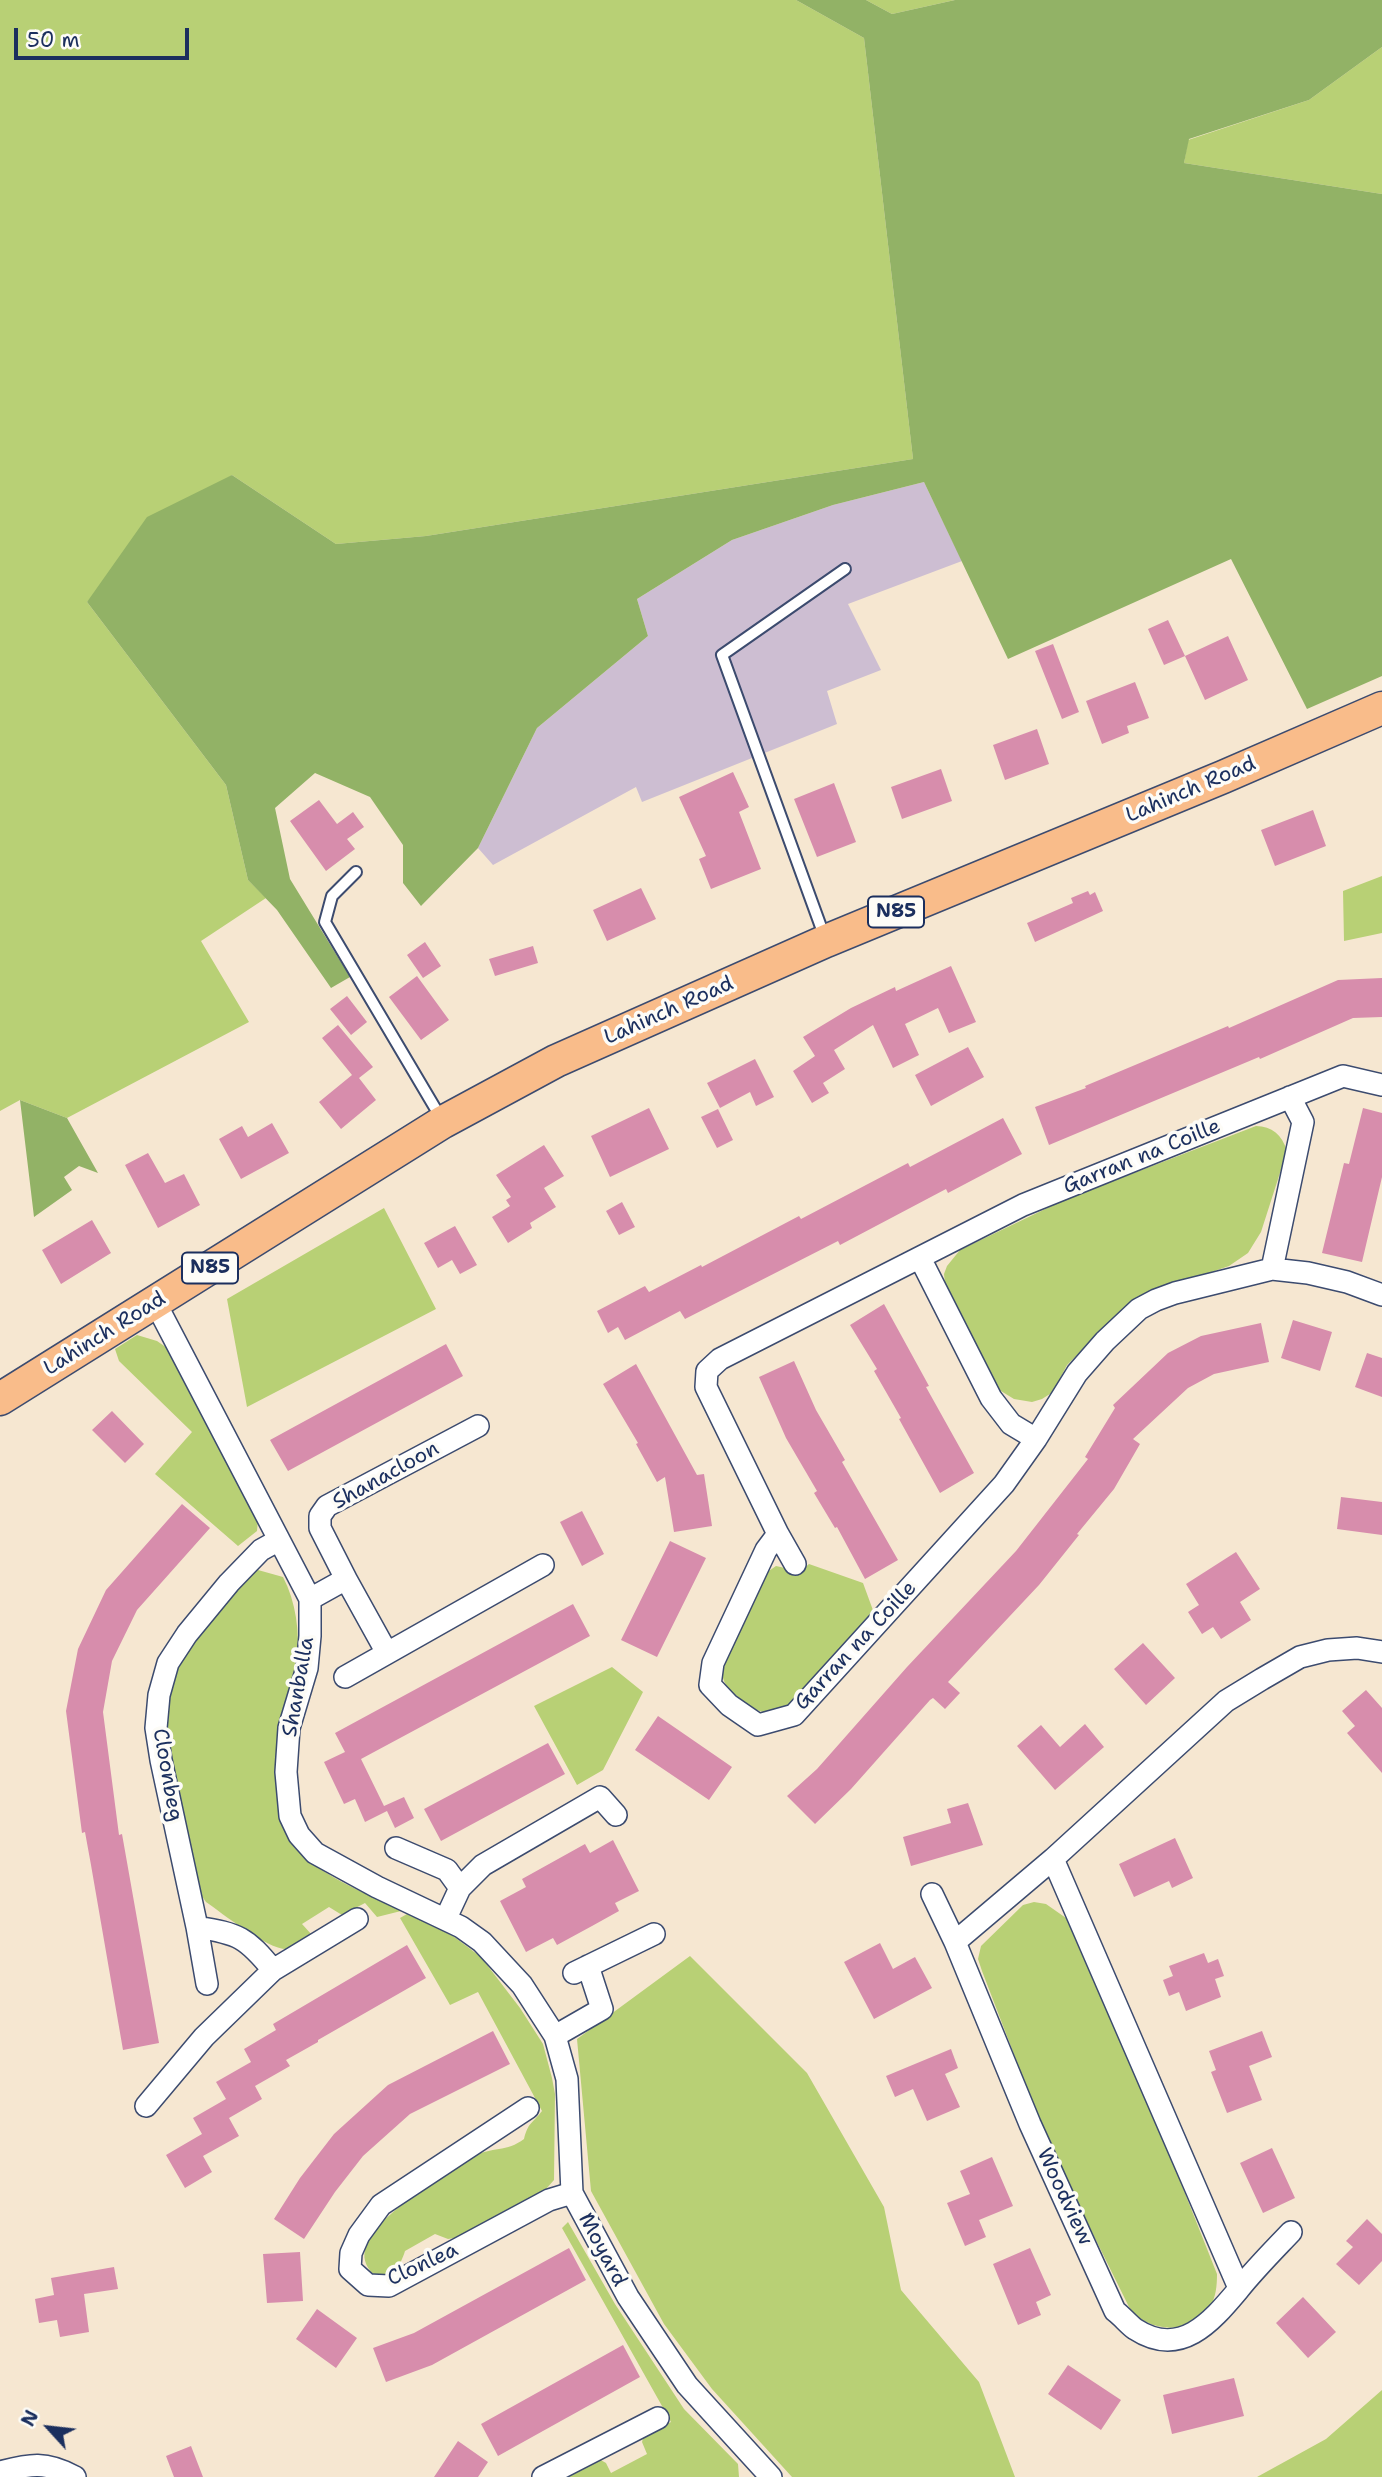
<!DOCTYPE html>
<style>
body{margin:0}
#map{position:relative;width:1382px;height:2477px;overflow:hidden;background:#f6e7d1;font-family:"Shantell Sans",sans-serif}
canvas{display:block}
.north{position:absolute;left:14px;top:2393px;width:70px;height:70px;-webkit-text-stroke:5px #fdfcf7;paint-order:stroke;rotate:297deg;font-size:19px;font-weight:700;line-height:28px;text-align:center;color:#1b2f5e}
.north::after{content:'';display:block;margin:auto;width:24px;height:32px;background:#1b2f5e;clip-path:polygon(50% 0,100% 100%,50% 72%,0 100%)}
.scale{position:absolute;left:14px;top:28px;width:175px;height:32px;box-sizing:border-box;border:4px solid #1b2f5e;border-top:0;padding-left:9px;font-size:21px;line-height:24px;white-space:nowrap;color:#1b2f5e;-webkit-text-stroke:5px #fdfcf7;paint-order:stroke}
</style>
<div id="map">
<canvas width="1382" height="2477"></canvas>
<div class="north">N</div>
<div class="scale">50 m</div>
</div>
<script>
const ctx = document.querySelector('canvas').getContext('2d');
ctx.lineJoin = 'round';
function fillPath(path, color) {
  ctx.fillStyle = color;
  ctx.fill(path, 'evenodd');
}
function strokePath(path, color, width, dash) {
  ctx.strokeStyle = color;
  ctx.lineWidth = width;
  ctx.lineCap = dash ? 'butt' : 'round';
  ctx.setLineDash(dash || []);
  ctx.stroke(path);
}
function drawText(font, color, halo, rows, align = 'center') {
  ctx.font = font + ' "Shantell Sans",sans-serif';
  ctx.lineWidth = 7;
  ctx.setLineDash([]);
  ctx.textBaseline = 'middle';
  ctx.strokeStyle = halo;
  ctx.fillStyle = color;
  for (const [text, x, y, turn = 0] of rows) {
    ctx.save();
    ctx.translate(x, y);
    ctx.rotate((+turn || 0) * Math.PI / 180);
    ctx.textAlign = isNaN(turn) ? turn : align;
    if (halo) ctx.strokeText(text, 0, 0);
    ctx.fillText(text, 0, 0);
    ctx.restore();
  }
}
fillPath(new Path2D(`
 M924,482L962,561L848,604L881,670L827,691L837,724L642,802L636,787L493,865L478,848L537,728L648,636L637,599L732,540L833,505Z`), '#cdbed2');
fillPath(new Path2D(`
 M0,0H796L864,38L913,459L426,536L336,544L232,475L87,602L226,785L248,880L266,898L201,941L249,1022L67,1118L20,1100L0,1111Z
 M866,0H955L892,14Z
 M1382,47V194L1184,163L1188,140L1309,100Z
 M1382,876V933L1344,941L1343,891Z
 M1256,1126C1272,1126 1282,1135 1287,1151L1261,1232L1248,1253L1229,1266L1153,1292L1126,1307L1067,1365L1053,1392L1042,1399L1032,1402L1014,1399L996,1388L945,1283L944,1274L947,1266L960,1250L1064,1200Z
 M384,1208L436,1309L247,1407L227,1299Z
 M137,1335L157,1341L170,1350L258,1519L257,1531L238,1546L155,1474L192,1432L119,1361L115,1349Z
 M809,1564L863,1583L874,1613L788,1705C768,1715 762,1715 744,1702C736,1695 726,1689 723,1678C720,1664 758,1591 766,1573L776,1566L785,1568L795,1576Z
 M258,1570L283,1577C296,1602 300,1632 297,1661C295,1676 287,1692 284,1707C274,1746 268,1822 299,1852C324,1877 368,1894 401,1911L377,1917L365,1903L342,1915L329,1907L302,1924L312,1935C305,1941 297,1948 288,1949C269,1951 222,1913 206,1902L199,1892L166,1735V1717L174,1674L187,1645L248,1577Z
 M612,1667L643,1692L603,1770L577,1785L534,1706Z
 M1034,1902L1046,1904L1066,1918L1146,2095L1217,2274C1217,2286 1216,2297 1210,2307C1191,2336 1147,2333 1129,2307L1048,2143L982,1971L978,1959L981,1946L1023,1905Z
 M407,1914L453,1936L481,1957L520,2008L543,2044L552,2078L555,2094L554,2180L546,2189L461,2237L448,2239L435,2234L405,2251C400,2267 394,2274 377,2277C334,2244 414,2196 438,2180C450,2172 462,2163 474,2156C491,2147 507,2152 524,2139C528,2122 533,2123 542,2111L478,1992L450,2005L400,1918Z
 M690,1956L807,2073L884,2207L901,2290L979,2382L1015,2477H792L712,2389L664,2324L591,2191L577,2039Z
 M568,2222L615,2304L684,2409L738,2464L739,2477H568L599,2459L606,2463L611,2473L647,2454L642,2442L644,2435L671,2422L562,2228Z
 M1382,2390V2477H1257L1326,2439Z`), '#b8d075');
fillPath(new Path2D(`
 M796,0H866L892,14L955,0H1382V47L1309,100L1189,139L1184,163L1382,194V676L1307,709L1231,559L1008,659L924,482L833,505L732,540L637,599L648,636L537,728L478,848L421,906L403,883V845L370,797L315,773L275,808L290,879L350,977L331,988L277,910L248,880L226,785L87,602L147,517L232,475L336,544L426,536L913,459L864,38Z
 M20,1100L67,1118L98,1173L79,1166L64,1177L72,1190L34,1217Z`), '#92b266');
fillPath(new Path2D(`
 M1168,620L1185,656L1164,665L1148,629Z
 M1228,636L1248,680L1205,700L1185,656Z
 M1053,644L1079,712L1062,719L1035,651Z
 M1135,682L1149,718L1127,726L1129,733L1102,744L1086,701Z
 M1037,729L1049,764L1005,780L993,745Z
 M941,769L952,801L902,819L891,787Z
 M733,772L749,807L739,812L761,869L711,889L699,859L706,856L679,797Z
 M834,783L856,842L817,857L794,799Z
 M319,800L337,824L353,812L364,827L347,839L355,849L326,871L290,821Z
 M1313,810L1326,846L1275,866L1261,830Z
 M641,888L656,919L607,941L593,910Z
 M1088,891L1090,895L1095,892L1103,911L1035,942L1027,923L1073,903L1071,898Z
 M425,942L441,966L423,978L407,955Z
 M533,946L538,963L495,976L489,959Z
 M951,966L976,1022L949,1033L938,1008L905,1024L919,1055L893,1068L873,1025L834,1050L845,1069L823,1083L829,1093L812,1103L793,1071L815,1056L803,1037L851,1008L895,987L896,991Z
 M417,976L449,1020L421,1040L389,997Z
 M1382,978V1017L1353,1018L1260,1059L1259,1057L1049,1145L1035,1107L1086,1088L1085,1086L1228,1026L1229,1028L1338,980Z
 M347,996L367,1022L351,1035L330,1009Z
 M338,1025L373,1067L359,1078L376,1100L341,1129L319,1102L352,1075L322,1038Z
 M968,1047L984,1077L931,1106L915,1075Z
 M755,1059L774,1097L756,1106L750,1092L720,1108L707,1083Z
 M649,1108L669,1149L610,1177L591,1136Z
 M1363,1108L1382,1113V1177L1362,1262L1322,1253L1344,1163L1349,1164Z
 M718,1109L733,1140L717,1148L701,1117Z
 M1003,1118L1022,1154L948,1193L946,1189L840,1245L838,1241L685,1319L680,1311L625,1340L618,1327L608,1333L597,1311L645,1286L649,1292L701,1265L702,1267L799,1216L801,1219L908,1163L910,1167Z
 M272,1123L289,1153L241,1179L219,1139L242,1126L248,1137Z
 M544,1145L564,1176L544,1188L556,1207L530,1223L532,1228L508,1243L492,1217L510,1206L506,1200L511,1197L496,1175Z
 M148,1153L165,1183L184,1174L200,1205L158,1228L125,1165Z
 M622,1202L635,1227L619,1235L606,1211Z
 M92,1220L111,1253L61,1284L42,1250Z
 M455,1226L477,1265L460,1274L452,1260L438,1268L424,1243Z
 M884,1304L929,1386L926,1387L974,1473L940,1493L899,1419L901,1418L874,1371L877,1369L850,1325Z
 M1293,1320L1332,1332L1320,1371L1281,1358Z
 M1261,1323L1269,1362L1214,1374L1188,1388L1133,1439L1140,1444L1114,1489L1077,1534L1079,1535L1039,1585L948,1682L960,1693L945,1709L933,1698L930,1700L851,1789L815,1824L787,1796L817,1769L907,1667L1016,1551L1088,1459L1085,1457L1115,1408L1113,1405L1168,1353L1201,1336Z
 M446,1344L463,1376L288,1471L270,1440Z
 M1367,1353L1382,1358V1397L1355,1387Z
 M794,1361L816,1410L845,1460L842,1462L898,1560L865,1579L837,1527L835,1528L814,1493L817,1491L786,1438L759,1377Z
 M636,1364L697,1475L704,1474L712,1526L674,1532L665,1477L657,1482L636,1444L638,1443L603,1384Z
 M112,1411L144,1444L125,1463L92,1430Z
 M1341,1497L1382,1502V1535L1337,1529Z
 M182,1504L210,1528L137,1610L112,1661L103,1712L119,1835L122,1834L159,2043L123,2050L91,1865L85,1832L82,1833L66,1711L78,1649L106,1590Z
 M582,1511L604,1554L582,1566L560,1522Z
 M670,1541L706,1558L657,1657L621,1640Z
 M1236,1552L1260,1589L1240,1602L1251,1620L1221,1639L1213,1627L1202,1634L1188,1612L1199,1605L1186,1584Z
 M573,1604L590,1636L361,1759L384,1806L404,1797L414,1818L395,1828L387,1811L365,1822L355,1799L344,1804L324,1762L345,1752L335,1733Z
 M1143,1643L1175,1678L1146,1705L1114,1669Z
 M1366,1690L1382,1708V1773L1347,1733L1355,1726L1342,1711Z
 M658,1716L732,1767L709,1800L635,1750Z
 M1085,1724L1104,1747L1055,1790L1017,1746L1041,1725L1060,1747Z
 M548,1743L565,1774L441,1841L424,1809Z
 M968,1803L983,1845L911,1866L903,1837L951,1823L947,1809Z
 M1175,1838L1193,1878L1172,1888L1169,1881L1134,1897L1119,1864Z
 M613,1840L639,1891L615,1903L619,1911L592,1926L557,1945L553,1938L526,1952L500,1901L526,1887L522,1879L585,1844L590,1853Z
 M880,1943L893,1969L915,1957L932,1988L874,2019L844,1962Z
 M407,1945L426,1978L318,2040V2042L286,2060L290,2066L255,2086L262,2099L229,2118L239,2136L203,2156L212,2172L185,2188L166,2155L202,2134L193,2118L226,2099L216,2082L251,2062L244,2049L276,2030L273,2024Z
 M1204,1953L1208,1963L1218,1959L1224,1976L1215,1979L1221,1997L1186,2011L1179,1992L1169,1996L1163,1980L1173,1976L1169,1966Z
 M493,2031L510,2064L410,2114L363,2156L335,2192L304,2239L274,2219L300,2178L334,2134L388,2085Z
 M1262,2031L1272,2057L1249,2066L1262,2100L1227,2113L1211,2072L1216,2070L1209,2051Z
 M951,2049L958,2068L945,2074L960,2107L927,2121L913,2089L895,2097L886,2076Z
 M1272,2148L1295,2198L1263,2213L1240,2163Z
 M992,2157L1013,2206L979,2220L986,2237L965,2246L947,2203L970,2194L960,2171Z
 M1367,2219L1382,2234V2261L1359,2285L1336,2264L1353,2247L1346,2241Z
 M569,2248L586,2280L432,2365L386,2382L373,2348L414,2333Z
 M1030,2248L1051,2295L1036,2302L1041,2315L1018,2325L993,2264Z
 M300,2252L303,2301L267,2303L263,2254Z
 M114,2267L118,2289L84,2294L89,2332L60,2337L57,2320L39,2323L35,2299L54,2295L51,2278Z
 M1303,2297L1336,2332L1308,2358L1276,2323Z
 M317,2309L357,2338L336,2368L296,2339Z
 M623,2345L640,2377L498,2456L481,2424Z
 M1068,2365L1121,2400L1101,2430L1048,2394Z
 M1234,2378L1244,2416L1172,2434L1163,2395Z
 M458,2441L488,2462L478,2477H434Z
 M191,2446L203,2477H174L166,2456Z`), '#d78dac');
const lane = new Path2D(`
 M356,872L332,896L325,922L441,1118
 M825,938L722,655L845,569`);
const street = new Path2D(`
 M1382,1085L1343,1076L1023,1205L720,1359L707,1371L706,1387L778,1534L766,1550L713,1663L710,1685L729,1705L758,1725L794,1715L1004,1484L1036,1439L1077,1373L1105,1341L1139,1309L1156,1300L1175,1293L1272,1269L1308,1273L1347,1282L1382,1295
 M920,1258L991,1398L1011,1424L1036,1439
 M1272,1269L1303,1122L1290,1097
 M155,1302L310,1599V1636L307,1668L289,1728L286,1772L290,1816L299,1835L315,1853L377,1887L461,1927L482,1942L522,1985L555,2036L567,2079L572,2193L628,2297L687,2385L771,2477
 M778,1534L795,1564
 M346,1579L387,1653
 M310,1599L346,1579L320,1528V1516L327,1506L478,1426
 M345,1677L543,1565
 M396,1848L447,1870L460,1888
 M932,1894L955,1942L1030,2124L1115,2311C1122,2316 1128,2324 1135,2329C1181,2359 1212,2321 1239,2289C1255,2269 1273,2251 1291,2232
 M446,1918L460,1888L483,1865L600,1797L616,1815
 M197,1927L207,1984
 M955,1942L1053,1859
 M273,1970C246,1937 239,1934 197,1927L161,1760L156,1728L159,1695L168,1663L187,1634L229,1583L261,1550L279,1540
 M574,1973L654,1934
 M555,2036L602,2009L588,1966
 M146,2106L204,2037L273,1970L357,1919
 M528,2108L381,2205L359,2235L351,2253L350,2269L368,2285L389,2286L549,2200L572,2193
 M1239,2288L1053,1859L1226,1701L1262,1679L1300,1657L1328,1650L1357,1648L1382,1652
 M0,2472C30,2464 46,2461 75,2477
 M543,2477L658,2418`);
const primary = new Path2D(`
 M0,1399L443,1122L556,1061L826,941L1223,777L1382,708`);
strokePath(lane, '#3c4b6f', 14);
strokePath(street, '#3c4b6f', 24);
strokePath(primary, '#3c4b6f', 35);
strokePath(lane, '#fff', 10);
strokePath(street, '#fff', 21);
strokePath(primary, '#f9bc8a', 32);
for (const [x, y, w] of [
 [896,912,56],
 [210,1268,56]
]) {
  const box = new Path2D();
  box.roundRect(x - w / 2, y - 15.5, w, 31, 5);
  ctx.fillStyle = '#fdfcf7';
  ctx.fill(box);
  strokePath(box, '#1b2f5e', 2);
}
drawText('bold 19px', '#1b2f5e', null, [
 ["N85",896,912],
 ["N85",210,1268]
]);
drawText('21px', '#1b2f5e', '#fdfcf7', [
 ["Lahinch Road",1191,790,-23],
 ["Lahinch Road",669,1011,-24],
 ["Garran na Coille",1142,1157,-22],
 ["Lahinch Road",105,1334,-32],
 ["Shanacloon",386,1476,-29],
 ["Garran na Coille",856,1646,-47],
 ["Shanballa",299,1687,-80],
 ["Cloonbeg",167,1775,80],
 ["Woodview",1064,2197,65],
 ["Moyard",602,2250,62],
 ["Clonlea",423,2265,-25]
]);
</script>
